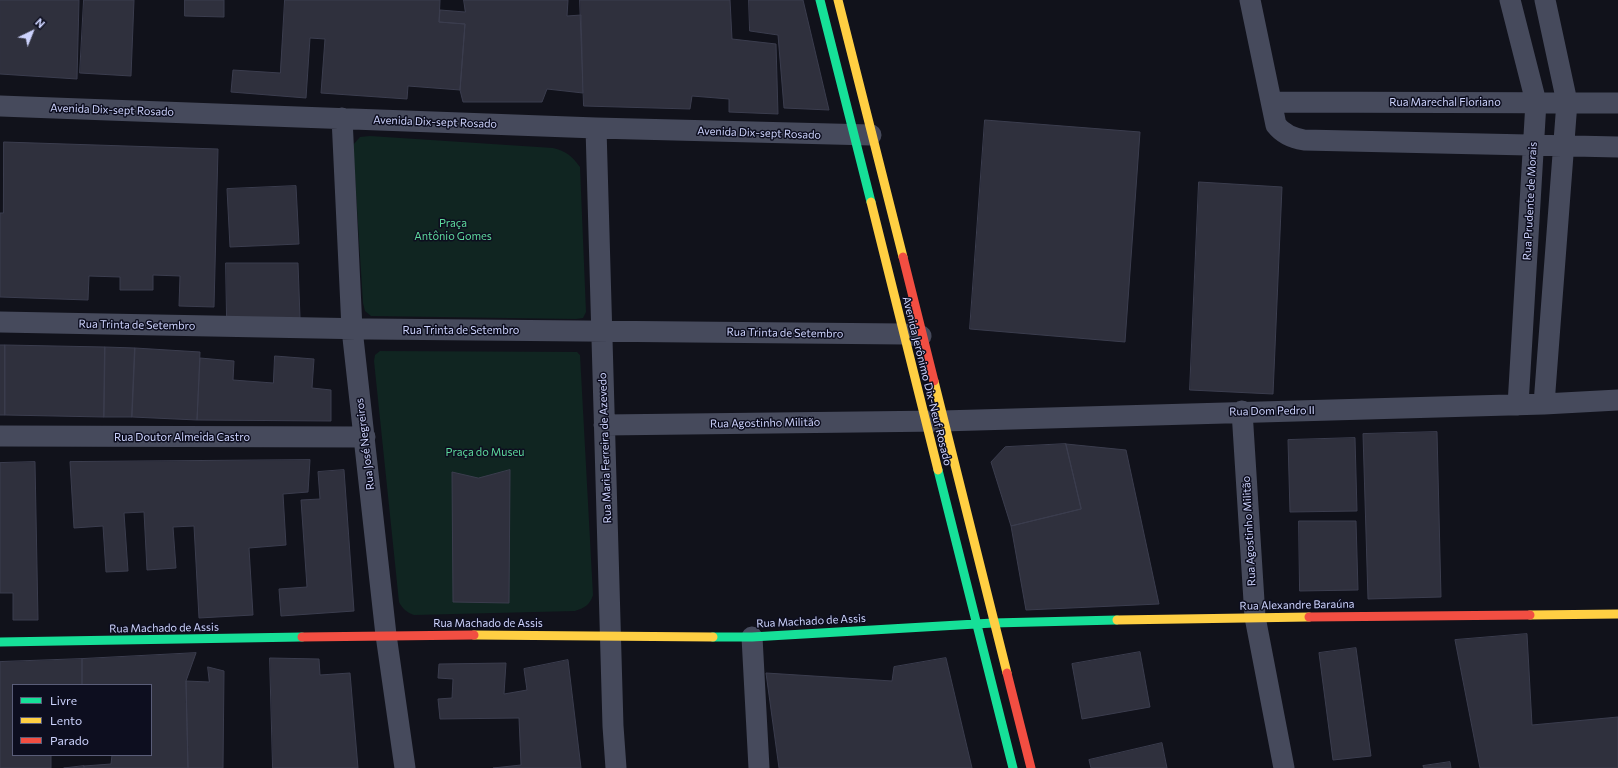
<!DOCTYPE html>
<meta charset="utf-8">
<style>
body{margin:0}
#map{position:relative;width:1618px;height:768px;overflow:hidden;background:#11121b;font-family:Commissioner,sans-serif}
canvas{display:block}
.legend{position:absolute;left:12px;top:684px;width:140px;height:72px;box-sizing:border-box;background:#0d0e1f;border:1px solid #5a5d78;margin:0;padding:5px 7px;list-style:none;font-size:12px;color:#cdd3fd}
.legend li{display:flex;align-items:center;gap:8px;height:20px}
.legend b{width:20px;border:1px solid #5a5d78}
.north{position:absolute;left:12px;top:12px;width:40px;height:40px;-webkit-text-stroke:3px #0d0e1f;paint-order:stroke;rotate:43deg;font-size:11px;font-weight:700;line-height:16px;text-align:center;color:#cdd3fd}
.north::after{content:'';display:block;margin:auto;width:14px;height:18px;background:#cdd3fd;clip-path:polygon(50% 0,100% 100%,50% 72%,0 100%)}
</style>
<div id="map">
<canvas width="1618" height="768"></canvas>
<ul class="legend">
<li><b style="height:5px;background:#16e098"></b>Livre</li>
<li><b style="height:5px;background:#ffcf43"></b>Lento</li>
<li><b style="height:5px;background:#f24e42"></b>Parado</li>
</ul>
<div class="north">N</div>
</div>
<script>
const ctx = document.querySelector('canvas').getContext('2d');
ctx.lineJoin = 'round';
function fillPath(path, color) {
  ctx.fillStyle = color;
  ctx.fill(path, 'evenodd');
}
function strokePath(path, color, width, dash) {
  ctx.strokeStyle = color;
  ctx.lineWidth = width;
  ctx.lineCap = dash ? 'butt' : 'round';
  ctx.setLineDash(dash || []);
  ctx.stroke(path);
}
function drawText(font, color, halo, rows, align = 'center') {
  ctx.font = font + ' Commissioner,sans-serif';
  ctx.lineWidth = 3;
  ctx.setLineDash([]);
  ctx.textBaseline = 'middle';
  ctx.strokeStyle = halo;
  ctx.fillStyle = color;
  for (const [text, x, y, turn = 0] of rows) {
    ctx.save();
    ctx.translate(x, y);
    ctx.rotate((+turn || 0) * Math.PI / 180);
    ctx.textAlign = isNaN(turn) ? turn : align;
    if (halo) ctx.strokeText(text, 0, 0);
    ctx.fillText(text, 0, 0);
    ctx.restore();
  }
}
fillPath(new Path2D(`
 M370,136L553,148C566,151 572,156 580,167L586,312L583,318L576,319L371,316L365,311L363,303L353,145L360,137Z
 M380,351L577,352L580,355L593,595C590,605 584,608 575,611L414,615C407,613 402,608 399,602L374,361L375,355Z`), '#102521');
const building = new Path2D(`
 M0,0H79L77,79L0,74Z
 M84,0H134L131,76L80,73Z
 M185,0H224V17L185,16Z
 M285,0H440L439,22L465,24L460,90L408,86L407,99L321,93L325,39L310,38L306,98L231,92L233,70L280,73Z
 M464,0H568L567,16L581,15L583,93L547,89L542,102H463L460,90L465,24L439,22L440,10L465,12Z
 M580,0H730L732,39L776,44L778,114L729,112V99L692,96L690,109L584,106Z
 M749,0H803L829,110L784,108L778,35L750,31Z
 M985,120L1140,132L1125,342L970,329Z
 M4,142L218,149L214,307L179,306L180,276L153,275V290H120V277L89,276L88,300L0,297V213H3Z
 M1199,182L1282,187L1273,394L1190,390Z
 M296,186L299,244L230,247L227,189Z
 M226,263H298L300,318L227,319Z
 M0,345H5V415H0Z
 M5,345L105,347L104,417L5,415Z
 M105,347L135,348L132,417H104Z
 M135,348L200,352L197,420L132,417Z
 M275,356L314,359L312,388L331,390V421L197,420L200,358L234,361L233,380L273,383Z
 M1437,432L1441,597L1368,599L1363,434Z
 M1355,438L1357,511L1290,512L1288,440Z
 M1066,444L1081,509L1011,526L991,462L1005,447Z
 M1066,444L1126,450L1159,604L1026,610L1011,526L1081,509Z
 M310,460L308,492L283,494L286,545L249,548L253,615L199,618L194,526L173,527L176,568L147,570L144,512L124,513L128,571L106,572L103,526L74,528L70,462Z
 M35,462L38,620H13V593H0V463Z
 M344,470L354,611L281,616L279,589L307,587L301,500L320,499L318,472Z
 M510,470L509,603L453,602L452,472L478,478Z
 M1299,521H1356L1358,590L1300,591Z
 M1527,634L1532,725L1618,717V768H1480L1455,640Z
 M1356,648L1371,756L1333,760L1319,653Z
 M1140,652L1150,707L1082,719L1072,664Z
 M196,653L186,681L188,768H84V766L111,764L112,755H151V685H82V659Z
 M270,658L319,659L320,675L350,673L358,768H273Z
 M946,658L972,768H779L766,673L892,681L894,667Z
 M82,659V685H13V755H51V768H0V662Z
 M568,660L581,768H493L521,765L519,718L440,719L438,699L452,698L453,679L438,678L439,664L506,663L504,694L527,690L524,669Z
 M208,667L224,671L223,768H188L186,681L209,682Z
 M1162,743L1167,768H1091L1089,760Z
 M1450,762L1451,768H1424L1423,766Z
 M84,766V768H64Z`);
fillPath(building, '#2f303d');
strokePath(building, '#3b3d4e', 1);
strokePath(new Path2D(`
 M1250,0L1276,125C1283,134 1292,138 1304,140L1618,147
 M1510,0L1536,102L1518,405
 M1272,102L1618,103
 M0,106L596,128L871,135
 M342,118L352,329L386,635L405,768
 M596,128L613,726L616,768
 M0,322L369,329L904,334L921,336
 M1544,404L1567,102L1545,0
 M1242,411L1255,617L1284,768
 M604,425L942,421L1544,404L1618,400
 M0,436L365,437
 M752,637L759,768`), '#464a5c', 21);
strokePath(new Path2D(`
 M820,0L871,202
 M938,470L1013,768
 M713,637H752L993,623L1117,620
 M0,642L302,637`), '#16e098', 9);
strokePath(new Path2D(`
 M838,0L903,257
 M871,202L938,470
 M934,381L1007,673
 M1530,615L1618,614
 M1117,620L1309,617
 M474,635L713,637`), '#ffcf43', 9);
strokePath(new Path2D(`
 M903,257L934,381
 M1309,617L1530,615
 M302,637L474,635
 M1007,673L1031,768`), '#f24e42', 9);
drawText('11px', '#cdd3fd', '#0d0e1f', [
 ["Rua Marechal Floriano",1445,102],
 ["Avenida Dix-sept Rosado",112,110,2],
 ["Avenida Dix-sept Rosado",435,122,2],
 ["Avenida Dix-sept Rosado",759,133,2],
 ["Rua Prudente de Morais",1530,201,-87],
 ["Rua Trinta de Setembro",137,325,1],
 ["Rua Trinta de Setembro",461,330],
 ["Rua Trinta de Setembro",785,333,1],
 ["Avenida Jerônimo Dix-Neuf Rosado",927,381,76],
 ["Rua Dom Pedro II",1272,411,-1],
 ["Rua Agostinho Militão",765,423,-1],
 ["Rua Doutor Almeida Castro",182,437],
 ["Rua José Negreiros",365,444,-97],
 ["Rua Maria Ferreira de Azevedo",605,448,-92],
 ["Rua Agostinho Militão",1249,531,-93],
 ["Rua Alexandre Baraúna",1297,605,-1],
 ["Rua Machado de Assis",811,621,-3],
 ["Rua Machado de Assis",488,623],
 ["Rua Machado de Assis",164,628,-1]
]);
drawText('11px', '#5dd99c', '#0d0e1f', [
 ["Praça",453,223],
 ["Antônio Gomes",453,236],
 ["Praça do Museu",485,452]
]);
</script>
